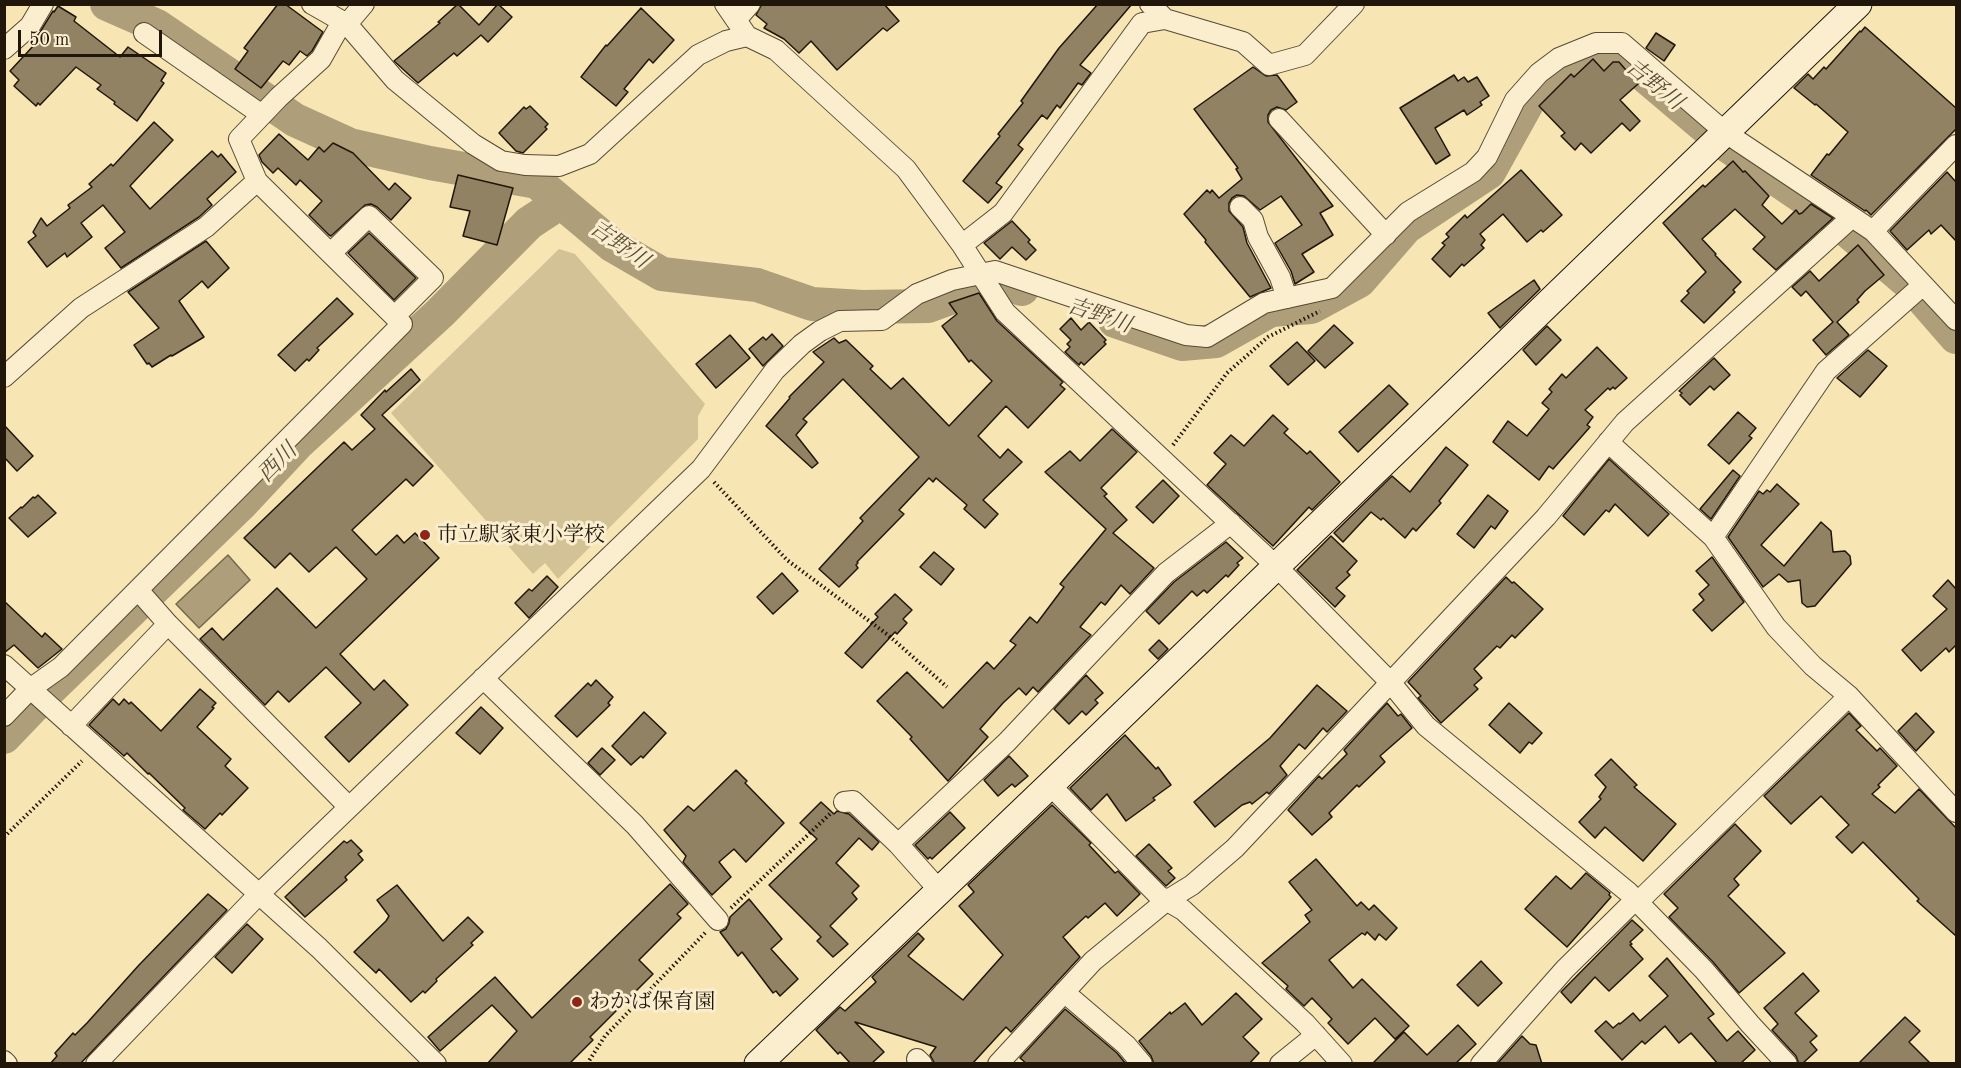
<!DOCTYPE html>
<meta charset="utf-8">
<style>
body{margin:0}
#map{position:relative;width:1961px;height:1068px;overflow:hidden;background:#f7e5b3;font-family:"Old Standard TT",serif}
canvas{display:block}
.frame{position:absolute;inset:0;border:6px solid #20160a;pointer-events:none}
.scale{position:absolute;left:18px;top:30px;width:144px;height:27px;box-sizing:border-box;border:3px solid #20160a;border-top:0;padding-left:8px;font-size:18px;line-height:21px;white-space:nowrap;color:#20160a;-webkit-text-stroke:4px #faeece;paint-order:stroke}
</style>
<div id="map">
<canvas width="1961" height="1068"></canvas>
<div class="frame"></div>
<div class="scale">50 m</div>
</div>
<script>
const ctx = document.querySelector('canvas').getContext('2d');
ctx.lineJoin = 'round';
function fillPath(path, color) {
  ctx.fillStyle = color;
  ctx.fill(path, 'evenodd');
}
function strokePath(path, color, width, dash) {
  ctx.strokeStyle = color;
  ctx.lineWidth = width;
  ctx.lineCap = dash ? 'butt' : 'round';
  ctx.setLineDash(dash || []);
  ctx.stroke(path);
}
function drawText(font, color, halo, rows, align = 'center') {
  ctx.font = font + ' "Old Standard TT","Noto Serif JP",serif';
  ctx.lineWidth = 6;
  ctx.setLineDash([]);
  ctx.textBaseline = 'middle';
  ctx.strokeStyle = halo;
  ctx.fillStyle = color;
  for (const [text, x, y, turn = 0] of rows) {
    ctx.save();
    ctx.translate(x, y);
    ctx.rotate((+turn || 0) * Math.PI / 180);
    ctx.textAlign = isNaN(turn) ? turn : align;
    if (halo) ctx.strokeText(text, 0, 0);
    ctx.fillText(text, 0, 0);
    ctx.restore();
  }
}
fillPath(new Path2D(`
 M559,249L575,254L705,404L698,416V439L558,579L545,563L533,574L391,413Z`), '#d2c296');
const water = new Path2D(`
 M228,555L250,580L199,628L176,604Z`);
fillPath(water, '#ae9f7a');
strokePath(water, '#75684d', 1.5);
strokePath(new Path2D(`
 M107,4L157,26L295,120L350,145L430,163L537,182L612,245L662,274L757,285L812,304L863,307L928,306L997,281L1022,289
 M1115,321L1182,344L1216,341L1271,310L1311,307L1359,281L1406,227L1489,172L1534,91L1558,72L1608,52L1625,59L1728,146L1829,215L1909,283L1956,337
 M4,737L49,690L243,502L298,443L440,313L529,223L561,202`), '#ae9f7a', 34);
const building = new Path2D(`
 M278,4H285L323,32L312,51L307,56L300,51L289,65L283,61L261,88L235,69L248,51L244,48Z
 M458,4L479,25L498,4L512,17L488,42L481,35L457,56L454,53L418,83L394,61L440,23L438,22Z
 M762,4H884L899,21L887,31L883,28L837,70L811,41L799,53L784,39L764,28L767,24L756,15Z
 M1098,4H1132L1080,65L1091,73L1082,85L1078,83L1060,108L1057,105L1047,119L1042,115L1018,145L1023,149L996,183L1002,187L988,203L963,181L1000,136L998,134L1023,103L1021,101L1059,48Z
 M58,6L76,17L74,21L120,57L128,47L166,73L161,81L164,83L137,121L114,104L115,102L97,89L101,85L76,67L40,105L38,103L36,106L14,86L19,80L10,71L35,44L31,41L40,32L53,11L54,12Z
 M641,8L674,40L653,63L649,59L624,89L628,92L616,106L581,77L606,45L607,46Z
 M1865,27L1956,108V129L1871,215L1866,210L1865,211L1811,175L1827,154L1829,155L1848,132L1816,104L1815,105L1794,88L1808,74L1813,79L1824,67L1826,69L1860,31L1861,32Z
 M1656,33L1675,45L1664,61L1646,48Z
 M1593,59L1604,71L1613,62H1619L1638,84L1620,100L1640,121L1630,131L1622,123L1591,153L1581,143L1575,150L1561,136L1565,133L1539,106L1571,74L1574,77Z
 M1253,67L1266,76L1277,75L1297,102L1286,110L1277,107L1271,110L1268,115V122L1333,206L1320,213L1333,235L1302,254L1314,272L1295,284L1291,271L1275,243L1302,225L1281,196L1260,210L1244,196L1237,195L1232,198L1229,203V211L1243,227L1247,243L1271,288L1250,297L1205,242L1206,240L1184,214L1207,190L1210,193L1212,190L1219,198L1242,179L1236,169L1238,168L1194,109Z
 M1454,75L1458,81L1464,77L1468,82L1477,77L1489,96L1480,102L1482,105L1467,115L1464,110L1435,128L1450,155L1436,164L1400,108Z
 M530,106L548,124L545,127L547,129L523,153L516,151L499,133L524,107L526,109Z
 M154,122L173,140L130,186L150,209L212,151L218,157L221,154L236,172L207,199L212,205L199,217L121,268L105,248L125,232L103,205L81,223L92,237L67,257L65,253L47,267L28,242L36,236L33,232L41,218L47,226L70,208L68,205L92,187L89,184L111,164L113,166Z
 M279,134L308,160L319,147L324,152L333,143L353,153L389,190L395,183L411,198L391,220L377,207L371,204L365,205L331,236L329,235L309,215L322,201L300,180L296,185L278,168L273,173L262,162L259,155Z
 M1733,161L1743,172L1745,171L1769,196L1762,205L1782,224L1796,210L1799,214L1802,213L1811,204L1833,218L1776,270L1753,249L1765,237L1735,209L1702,239L1716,254L1715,255L1741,282L1733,290L1735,292L1704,323L1681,301L1689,293L1687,291L1706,272L1663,223L1703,185L1705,187Z
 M1521,170L1562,215L1543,232L1541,230L1527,242L1503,214L1480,234L1485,240L1481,245L1484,248L1464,266L1462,264L1450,277L1432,259L1445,245L1442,243L1449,237L1446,234L1465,215L1467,218Z
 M1947,172L1956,182V241L1941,225L1931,234L1929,230L1907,250L1890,231Z
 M458,175L513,188L497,245L463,236L470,211L450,207Z
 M1012,221L1030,240L1028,242L1036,250L1026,260L1012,247L1000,259L984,243Z
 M369,233L416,278L394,300L348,253Z
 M206,241L229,268L208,288L202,281L179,301L204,337L172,356L171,355L152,367L149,363L147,364L134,345L159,328L128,292Z
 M1858,245L1884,275L1865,291L1857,300L1859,302L1837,322L1849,335L1826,355L1813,340L1833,322L1806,291L1801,296L1792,287L1810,271L1819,281Z
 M1534,280L1540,289L1500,328L1488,313Z
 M979,293L997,321L1063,382L1060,385L1065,389L1028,428L1006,406L978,436L1000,458L1008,449L1022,462L983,500L998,514L985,528L964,509L967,505L936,478L933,482L929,478L899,510L904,514L857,562L858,563L856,565L858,568L839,587L819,569L863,521L860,518L919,457L843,379L803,419L807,422L796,435L818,463L812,468L766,426L790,398L789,397L824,362L813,352L834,338L839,343L846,340L873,366L870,369L891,389L903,378L949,426L992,381L971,360L969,362L942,326L957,314L949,303Z
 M337,298L353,314L317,348L319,350L309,361L307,359L295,371L278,355Z
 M1071,318L1081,330L1089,322L1106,340L1104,342L1106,344L1084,365L1081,362L1079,365L1065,352L1070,347L1067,344L1071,340L1060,329Z
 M1334,325L1353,343L1325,368L1308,351Z
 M1547,326L1561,340L1536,365L1523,350Z
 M772,334L783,346L763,366L749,349L763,337L766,340Z
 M730,335L750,358L716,388L696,364Z
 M1297,342L1315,361L1288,385L1270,366Z
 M1597,347L1627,378L1615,389L1613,387L1610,390L1608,388L1585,410L1593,417L1587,425L1590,427L1553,469L1549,466L1539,480L1493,442L1508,421L1527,436L1549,409L1542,403L1552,392L1549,389L1562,374L1566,378Z
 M1868,350L1887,366L1860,397L1837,378Z
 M1714,358L1730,375L1714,390L1710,386L1690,405L1680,395L1682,393L1679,391Z
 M411,369L420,380L382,415L433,466L413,486L406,479L352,530L376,555L397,535L404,543L415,533L439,558L340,654L374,690L384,680L408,705L349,762L325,737L361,703L326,667L289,702L278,691L265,705L200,639L212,628L223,640L277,588L316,628L367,579L336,547L309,572L290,553L275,568L244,538L344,442L352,450L375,429L361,415L385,390L386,392Z
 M1389,385L1408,404L1358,452L1339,432Z
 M1738,412L1756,428L1749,436L1752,438L1729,464L1708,445Z
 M1273,415L1288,429L1284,433L1307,454L1310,451L1340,482L1312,510L1309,507L1273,546L1207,485L1226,464L1214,453L1231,435L1244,446Z
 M4,425L33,456L17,471L4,457Z
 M1112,429L1137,452L1101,488L1107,494L1104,496L1127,520L1113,533L1154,568L1130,594L1121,585L1105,605L1101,602L1080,627L1091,635L1089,637L1038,692L1033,687L1026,695L1019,688L1003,703L980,729L988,737L948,781L910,739L912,737L877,701L907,672L943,708L987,662L994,669L1016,645L1010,641L1030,617L1037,623L1064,587L1060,584L1106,529L1045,472L1070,451L1080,461Z
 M1446,447L1468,465L1439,501L1441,503L1416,531L1413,528L1405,538L1383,518L1381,520L1371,512L1343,542L1334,533L1392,476L1410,492Z
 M1609,459L1669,514L1648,536L1615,504L1609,512L1606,510L1584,535L1563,516Z
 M1733,470L1740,476L1711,519L1700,509Z
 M1163,480L1179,496L1153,523L1136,507Z
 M1777,484L1799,504L1761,545L1784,566L1821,522L1831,531L1833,552L1845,551L1850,556L1851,564L1815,606L1807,607L1802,603L1800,580L1788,582L1779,574L1763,587L1728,537L1759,491L1763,494L1767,490L1770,492Z
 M38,495L56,513L28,537L9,518L21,507L22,508L33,497L35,498Z
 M1488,495L1508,511L1495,529L1491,526L1474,548L1457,534Z
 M1331,536L1357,561L1347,572L1350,575L1336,588L1345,596L1335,607L1297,570Z
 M1226,542L1243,558L1237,563L1239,565L1228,577L1226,575L1207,593L1204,590L1197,596L1192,591L1159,624L1146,611L1174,582Z
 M934,552L954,569L941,585L920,567Z
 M1712,557L1744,602L1712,631L1693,610L1704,600L1699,594L1709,585L1696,571Z
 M782,573L798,591L773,614L757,597Z
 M547,576L558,587L529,618L515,603L529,589L532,591Z
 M1506,577L1512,583L1514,582L1543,609L1515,638L1512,635L1500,648L1497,646L1474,669L1482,678L1474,685L1478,689L1441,723L1418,698L1421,696L1408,682Z
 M1948,580L1956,589V645L1949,652L1946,648L1921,671L1902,650L1947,609L1933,596Z
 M895,594L912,610L903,619L907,623L897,634L895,632L862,668L845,653L878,617L875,614Z
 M4,601L42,637L45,633L62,649L38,668L14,645L4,653Z
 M1159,640L1168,649L1158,659L1149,650Z
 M1086,675L1103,693L1095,700L1098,703L1086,715L1082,711L1069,724L1054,709Z
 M596,680L613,697L608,703L610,705L577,737L555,716L588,683L591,686Z
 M1317,685L1347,711L1327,732L1323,728L1305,749L1299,744L1280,766L1287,775L1269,794L1267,792L1252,804L1250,802L1242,805L1215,827L1194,802L1270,738Z
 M200,689L216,703L212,707L214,708L197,727L231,759L225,766L248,788L222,815L220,813L205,829L183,810L185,808L149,773L148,774L127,753L124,756L89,725L113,699L119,705L124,699L129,704L131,702L161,731Z
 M1387,703L1398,716L1401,714L1412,728L1380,756L1385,762L1359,787L1357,785L1329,813L1332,817L1312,835L1288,810L1319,776L1322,779L1347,754L1344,750Z
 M1509,703L1542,733L1532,744L1529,742L1520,753L1489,725Z
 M481,707L503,728L480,754L456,733Z
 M644,712L666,733L643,758L641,756L631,765L612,746Z
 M1849,713L1861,726L1856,730L1877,751L1880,748L1897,766L1878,785L1880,787L1872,794L1895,813L1919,789L1956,828V936L1917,901L1919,899L1863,842L1852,853L1836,837L1849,825L1821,796L1791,824L1764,796Z
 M1916,713L1934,732L1916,751L1898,731Z
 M1125,735L1156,769L1158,767L1171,785L1153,798L1155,800L1126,821L1107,794L1091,810L1070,788Z
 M602,748L615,760L600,775L588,763Z
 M1009,756L1028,776L1015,787L1012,784L998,796L984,780Z
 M1611,759L1637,785L1634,787L1676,824L1643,861L1605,827L1595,838L1579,822L1601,799L1599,797L1606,787L1595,775Z
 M736,770L747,781L745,783L784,823L746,862L734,849L719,862L731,877L712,895L683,862L686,856L664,830L688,806L694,811Z
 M821,802L834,814L837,811L849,814L879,842L872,850L859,838L836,863L859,886L852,893L857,899L830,926L848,944L833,957L817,941L821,937L769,885L817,839L800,823Z
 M1052,805L1091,843L1089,845L1115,873L1118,871L1140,894L1117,916L1105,903L1088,918L1086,916L1063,937L1080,957L1011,1032L1006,1027L972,1064H935L930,1055L936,1047L855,1022L884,1052L871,1064H851L840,1052L838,1054L816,1030L840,1007L845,1011L876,982L872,977L918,933L924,939L908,956L963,1000L1003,955L959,906L974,892L968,885Z
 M950,812L965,828L932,859L930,857L928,859L915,845Z
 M1735,824L1761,851L1734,879L1739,885L1728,896L1785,953L1739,993L1713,962L1669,917L1678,908L1664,894Z
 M351,840L362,851L358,854L363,860L345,877L347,880L305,917L285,897L344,841L347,843Z
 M1149,844L1172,868L1168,871L1175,878L1166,886L1136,856Z
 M1316,859L1357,906L1361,902L1369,910L1374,905L1397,928L1386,940L1379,934L1375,940L1367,932L1365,935L1362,933L1329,960L1353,988L1362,979L1409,1026L1395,1039L1375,1018L1348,1044L1328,1023L1332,1019L1312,998L1304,1006L1286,989L1288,986L1262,963L1310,922L1305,915L1312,910L1289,882Z
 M1586,873L1610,893L1609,895L1611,897L1567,947L1525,909L1556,876L1571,889Z
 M670,884L688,904L677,914L681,918L639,960L653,974L590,1037L593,1040L569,1064H487L517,1031L492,1005L440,1051L428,1037L495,977L532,1018Z
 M397,885L443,941L468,917L483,932L471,943L473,945L436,979L437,981L425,993L423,991L411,1002L379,969L376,973L354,952L386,921L389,916L377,900Z
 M208,894L227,910L80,1064H50L57,1056L55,1053L73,1033L75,1035L87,1023L139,965Z
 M749,899L782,939L771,949L798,979L780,996L776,991L773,993L742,952L738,956L720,932L726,929L729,923L730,917Z
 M1632,920L1643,930L1630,942L1632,944L1630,945L1643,959L1609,991L1595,977L1571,1003L1561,992Z
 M247,924L263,939L232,973L215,957Z
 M1667,958L1714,1014L1708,1018L1727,1041L1738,1031L1755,1050L1740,1064H1718L1691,1033L1679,1043L1665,1026L1645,1044L1642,1041L1622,1060L1595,1031L1606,1021L1613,1028L1619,1023L1620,1024L1633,1013L1640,1021L1668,996L1649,976Z
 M1481,961L1502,983L1478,1006L1457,985Z
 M1803,973L1819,991L1795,1013L1817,1036L1810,1042L1817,1050L1802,1064H1799L1796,1056L1772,1030L1778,1024L1764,1008Z
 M1236,993L1262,1019L1243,1037L1259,1053L1249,1064H1154L1151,1056L1139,1041L1170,1012L1171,1014L1185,1003L1202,1025Z
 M1065,1009L1117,1053L1126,1064H1027L1020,1058Z
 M1905,1017L1920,1031L1909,1042L1931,1064H1858Z
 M1458,1025L1476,1044L1455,1064H1372L1404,1032L1427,1055Z
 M1522,1036L1530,1044L1536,1045L1542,1064H1497Z`);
fillPath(building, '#908262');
strokePath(building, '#20160a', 1.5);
const street = new Path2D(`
 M312,4L347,24L395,80L473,144L501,161L525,165L559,166L590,154L698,55L726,41L747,36L776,50L906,169L962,245L1005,312L1276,566L1391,683L1426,726L1628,892L1704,970L1750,1024L1787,1064
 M725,4L747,36
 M1150,4L1165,19L1243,42L1269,65L1305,55L1354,4
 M736,20L750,4
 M144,33L262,115
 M4,49L30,26L43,4
 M1279,119L1386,235
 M1240,207L1253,220L1258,237L1280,277L1287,298
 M1873,231L1956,145
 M962,245L1003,213L1142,23L1165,19
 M331,253L369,216L433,278L395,316
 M4,377L81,308L206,227L257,181L239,139L279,97L321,59L338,29L347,24L364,4
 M1608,442L1713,537L1776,627L1813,666L1849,696L1956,812
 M1713,537L1826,371L1923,285
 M138,590L168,624L349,807
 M4,665L319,948L436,1064
 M483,678L635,825L718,920
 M4,716L30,689L61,667L402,324L257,181
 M71,726L168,624
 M1050,785L1159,896L1183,910L1305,1023L1342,1064
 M844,802L853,801L898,844L939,890
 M898,844L1007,742L1166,573L1231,523
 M1064,992L1126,1045L1142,1064
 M917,1059L922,1064
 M4,1061L7,1064
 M96,1064L259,894L701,469L775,370L802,344L820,331L840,321L882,320L917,294L952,280L995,271L1186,335L1207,337L1264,303L1332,288L1408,212L1473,172L1487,157L1515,100L1539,73L1559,58L1596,43H1622L1726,133L1873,231L1956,320
 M998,1064L1093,961L1166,901L1192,885L1235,848L1546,517L1625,422L1851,218
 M1280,1064L1316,1035
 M1481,1064L1565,969L1631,904L1641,899L1849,696`);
const secondary = new Path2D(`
 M758,1064L1050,785L1858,4`);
strokePath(street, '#564a34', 22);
strokePath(secondary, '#20160a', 29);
strokePath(new Path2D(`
 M1173,445L1227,373L1268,337L1320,311
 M714,482L787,560L888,635L947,687
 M4,837L82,761
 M731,908L832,812
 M587,1064L605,1036L706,932`), '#20160a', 4, [1.5, 3]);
strokePath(street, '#faeece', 20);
strokePath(secondary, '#faeece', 27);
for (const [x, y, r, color] of [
 [425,535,6,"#8f2418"],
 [577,1002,6,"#8f2418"]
]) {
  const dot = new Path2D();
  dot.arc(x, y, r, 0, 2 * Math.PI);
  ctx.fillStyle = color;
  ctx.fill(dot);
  strokePath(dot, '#faeece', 2);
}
drawText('21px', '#20160a', '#faeece', [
 ["市立駅家東小学校",437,535],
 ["わかば保育園",589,1002]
], 'left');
drawText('italic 22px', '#594d37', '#faeece', [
 ["吉野川",1654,85,39],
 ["吉野川",619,245,35],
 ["吉野川",1099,316,19],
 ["西川",278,463,-45]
]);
</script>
